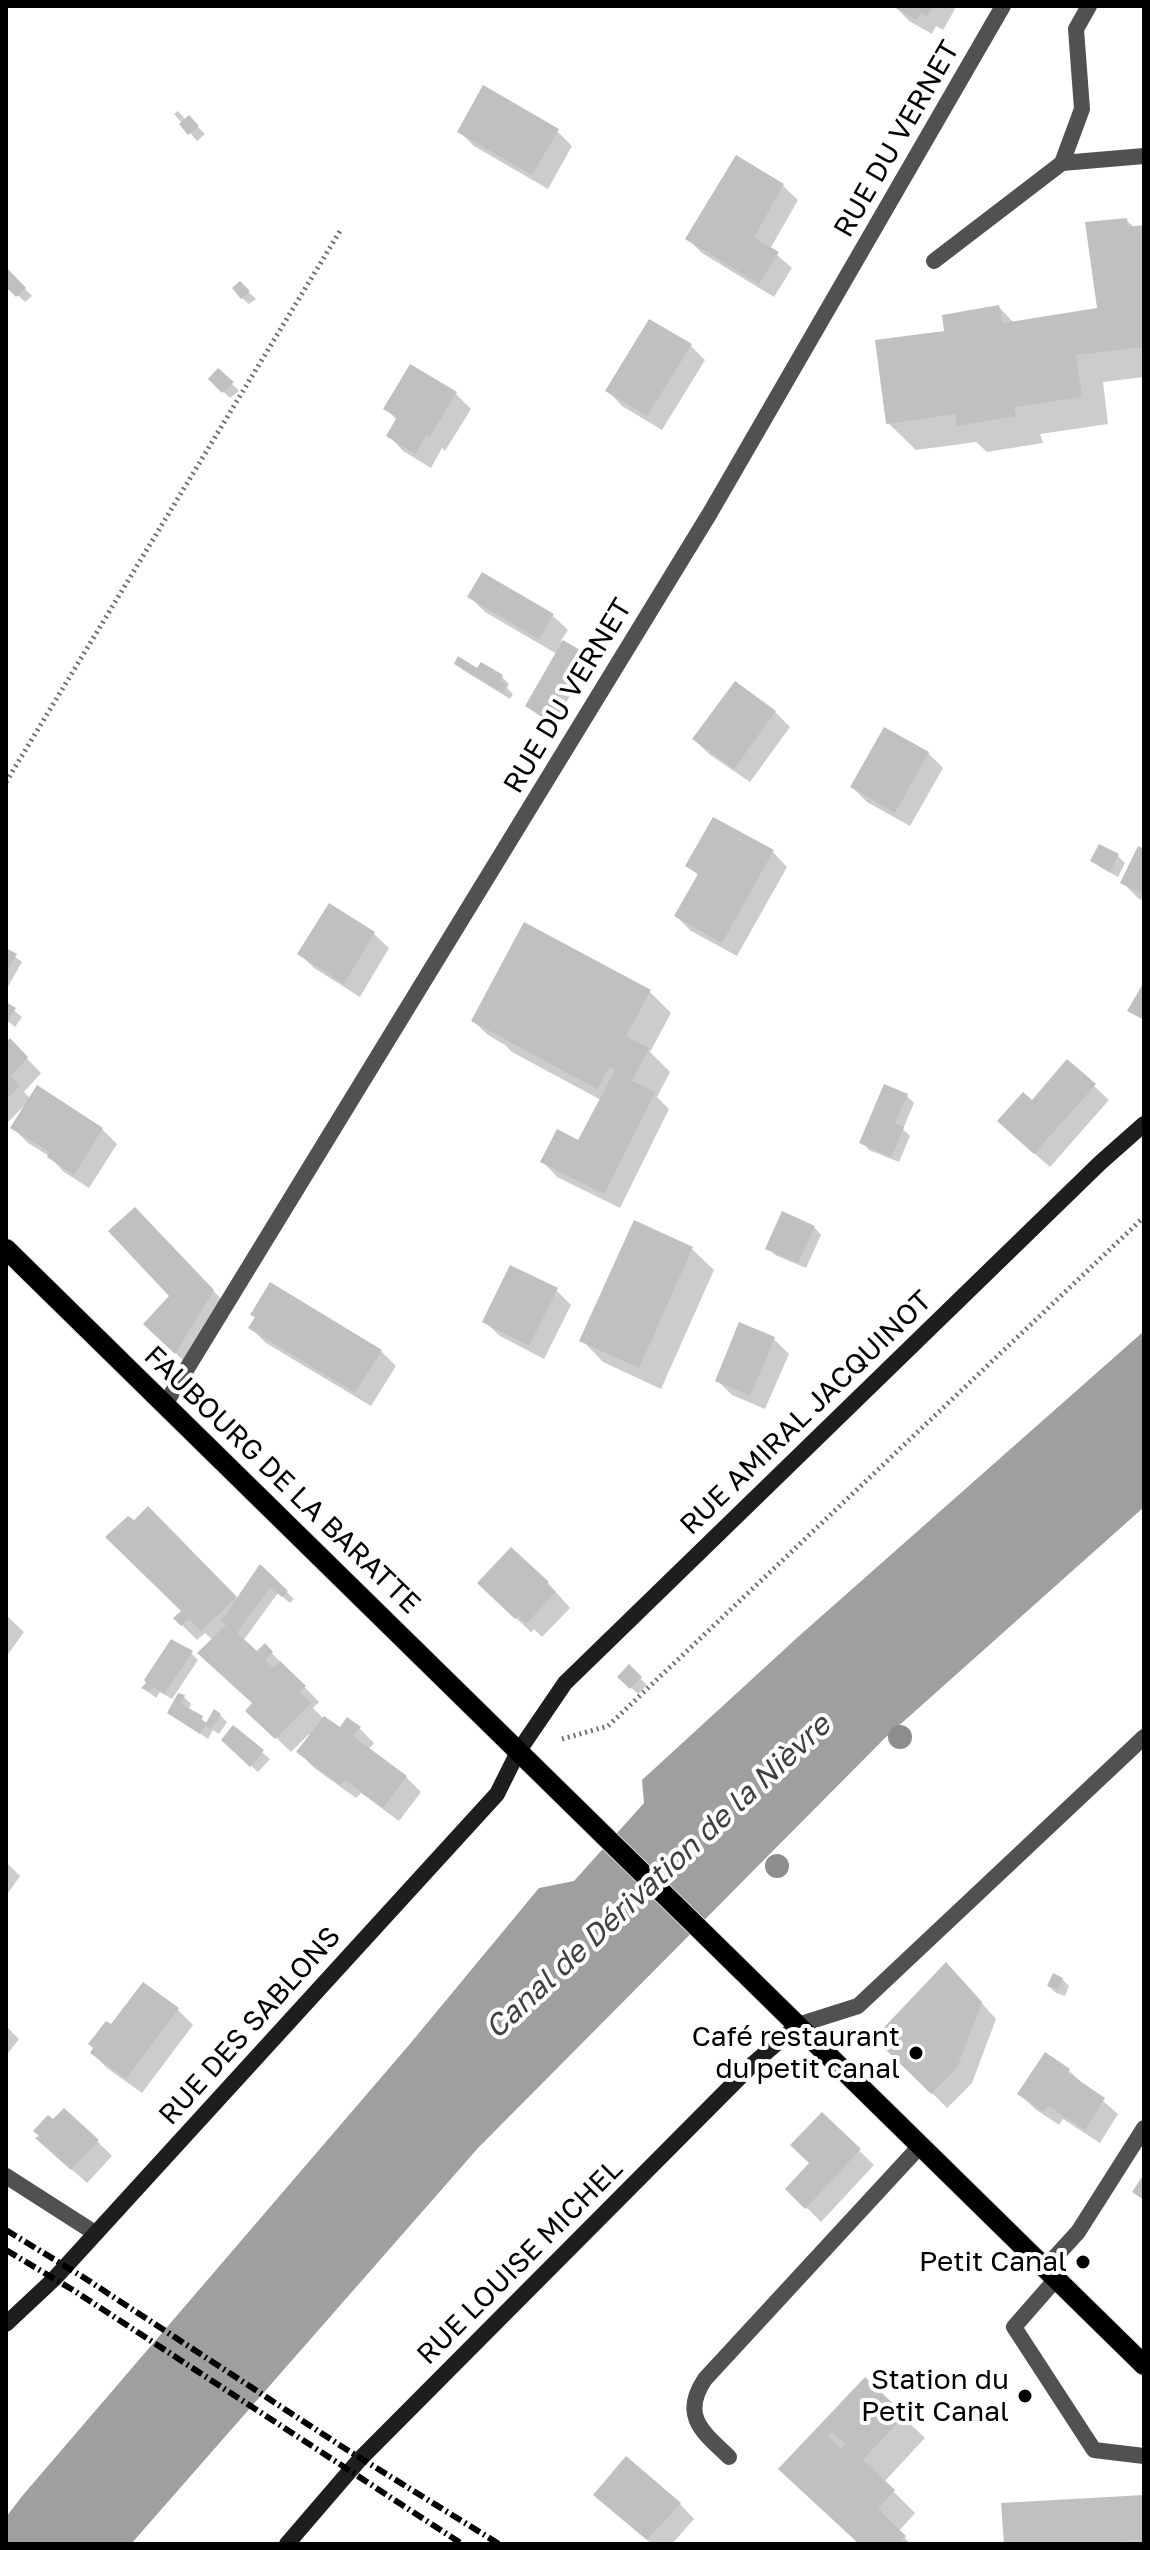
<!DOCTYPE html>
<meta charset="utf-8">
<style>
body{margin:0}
#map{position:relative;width:1150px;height:2550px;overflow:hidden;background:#fff;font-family:"Golos Text",sans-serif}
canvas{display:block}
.frame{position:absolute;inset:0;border:8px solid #000;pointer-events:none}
</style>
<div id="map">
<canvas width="1150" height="2550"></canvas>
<div class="frame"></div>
</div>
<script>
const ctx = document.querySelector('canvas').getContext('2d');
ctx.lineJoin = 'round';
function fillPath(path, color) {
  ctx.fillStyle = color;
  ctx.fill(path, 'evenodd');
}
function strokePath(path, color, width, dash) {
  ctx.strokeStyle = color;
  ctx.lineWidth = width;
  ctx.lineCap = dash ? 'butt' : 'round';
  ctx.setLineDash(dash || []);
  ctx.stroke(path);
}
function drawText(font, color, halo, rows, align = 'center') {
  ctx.font = font + ' "Golos Text",sans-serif';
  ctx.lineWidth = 8;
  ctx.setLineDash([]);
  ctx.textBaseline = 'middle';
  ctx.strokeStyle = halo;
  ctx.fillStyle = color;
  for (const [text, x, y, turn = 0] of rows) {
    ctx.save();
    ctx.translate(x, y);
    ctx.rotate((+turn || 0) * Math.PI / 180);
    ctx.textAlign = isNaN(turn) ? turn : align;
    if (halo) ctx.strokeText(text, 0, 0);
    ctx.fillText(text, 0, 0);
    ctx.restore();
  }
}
fillPath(new Path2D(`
 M1144,1331V1507L885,1738L478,2148L131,2544H6V2517L23,2495L409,2045L539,1888L574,1881L644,1803L642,1780L799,1636Z`), '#9f9f9f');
fillPath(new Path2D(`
 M895,6H951L955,9L943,30L936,26L932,34L909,21Z
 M178,111L186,120L189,118L205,134L197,141L174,114Z
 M557,131L572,146L548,189L474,146L460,132Z
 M783,186L798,200L770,249L792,268L774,297L702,253L687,238Z
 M1126,220L1135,228L1144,227V377L1103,382L1108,424L1040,434L1043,443L987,452L976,442L916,450L888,423L947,333L999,307L1014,323L1099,310Z
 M6,270L32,296L25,302L6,284Z
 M240,284L256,299L249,304L242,298Z
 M690,345L705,360L662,430L622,406L608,391Z
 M411,367L456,394L471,409L445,451L442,448L431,468L403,451L389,436L397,420L386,409Z
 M218,370L239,391L230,398L210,379Z
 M470,597L553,616L568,630L561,641L584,654L591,661L553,724L528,706L557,654L485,612Z
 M456,663L502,677L509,684L507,688L513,694L510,699L463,670Z
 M775,712L790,727L750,782L709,754L694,739Z
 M928,753L943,768L910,826L867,802L852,787Z
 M1144,851V901L1138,898L1123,883Z
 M773,852L787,867L737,956L691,931L676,916L699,876L688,865Z
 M1118,856L1125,863L1118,877L1100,867L1093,860Z
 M330,906L374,934L389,948L360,997L314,968L300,954Z
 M6,950L22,962L6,990Z
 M650,992L671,1013L650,1052L670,1072L657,1097L669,1109L620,1208L557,1177L543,1162L579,1143L601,1100L512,1052L505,1045L488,1035L473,1021Z
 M6,1004L22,1017L15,1027L9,1022L6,1026Z
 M10,1041L41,1073L24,1092L31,1099L38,1088L102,1129L117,1144L89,1188L64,1172L49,1156L28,1143L13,1128L25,1105L6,1124V1045Z
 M1094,1086L1109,1100L1050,1167L1014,1136L1032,1102Z
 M907,1096L914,1103L903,1129L910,1136L899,1162L869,1150L862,1142Z
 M150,1225L228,1306L190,1367L146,1324L172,1296Z
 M814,1227L821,1235L806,1268L775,1255L768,1248Z
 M692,1249L714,1270L661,1389L603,1362L582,1340Z
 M556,1290L571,1305L544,1359L500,1336L485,1322Z
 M257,1319L381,1351L396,1366L371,1406L266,1343L251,1328Z
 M774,1339L789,1354L765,1409L732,1395L717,1380Z
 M148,1509L238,1600L261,1567L294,1599L290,1603L278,1593L243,1641L257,1654L265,1646L319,1702L313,1708L324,1719L340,1729L359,1728L374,1743L368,1750L406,1777L421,1792L399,1821L361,1793L356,1798L313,1767L299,1752L311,1736L309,1734L291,1752L263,1725L254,1704L213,1640L205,1633L197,1640L175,1618L183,1611L134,1523Z
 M511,1550L548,1583L570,1608L542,1637L534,1629L531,1632L494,1598Z
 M6,1615L24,1632L6,1657Z
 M191,1653L198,1660L172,1699L160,1692L156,1698L144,1688Z
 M629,1667L647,1685L638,1694L620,1677Z
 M184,1697L191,1704L188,1710L208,1724L220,1715L227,1722L219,1734L213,1730L208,1739L170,1712Z
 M234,1728L270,1759L258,1772L223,1740Z
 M6,1862L20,1876L6,1896Z
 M1062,1979L1069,1986L1065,1996L1056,1993L1049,1986Z
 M961,1980L996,2019L972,2083L947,2108L877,2038Z
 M144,1984L178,2010L193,2025L142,2093L107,2068L92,2053Z
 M6,2026L19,2039L6,2056Z
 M1069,2071L1118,2114L1100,2143L1063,2119L1059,2125L1035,2109L1020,2094Z
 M822,2115L874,2165L821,2222L788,2189L811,2164Z
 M54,2122L97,2141L112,2156L87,2183L53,2153Z
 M865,2380L925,2438L884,2482L915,2513L898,2532L911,2544H860L781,2469Z
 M1144,2497V2544H1006Z
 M680,2504L694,2519L672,2544H652L610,2509Z`), '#0003');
fillPath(new Path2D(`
 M892,6H934L927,16L921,13L916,20Z
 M483,85L559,129L532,175L457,132Z
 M189,115L199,126L188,135L179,124Z
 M736,155L784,184L754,237L779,252L759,284L685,239Z
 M1127,218L1128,227L1144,225V347L1076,355L1082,397L1014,407L1016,416L957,426L955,414L886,424L875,340L944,331L942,315L999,305L1003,323L1097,308L1085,222Z
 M6,267L26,288L16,297L6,287Z
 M240,281L250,291L241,299L232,288Z
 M649,319L692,344L647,416L605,391Z
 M410,364L457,392L429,438L427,435L415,454L386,436L397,417L383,409Z
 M218,368L234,382L222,393L208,379Z
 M482,572L554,614L539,639L467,597Z
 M563,640L585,653L545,719L525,706Z
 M458,656L477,668L481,662L503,675L500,681L507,685L503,693L454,664Z
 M735,681L776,711L734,769L692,739Z
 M884,727L929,752L895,813L850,787Z
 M713,817L774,850L722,943L674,916L698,874L685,866Z
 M1099,844L1119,854L1110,872L1090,861Z
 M1138,846L1144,849V895L1120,883Z
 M329,903L375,932L344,984L297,954Z
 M524,922L651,990L626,1036L649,1048L632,1081L655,1092L604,1194L540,1162L557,1129L578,1140L615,1070L609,1067L597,1089L471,1021Z
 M6,948L17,954L6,972Z
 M1144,982V1020L1127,1011Z
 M6,1002L16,1008L6,1024Z
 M10,1038L28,1057L11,1076L20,1086L8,1098L6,1042Z
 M1067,1059L1096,1084L1034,1154L997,1121L1023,1092L1032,1100Z
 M884,1084L908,1094L895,1123L904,1127L891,1157L859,1143Z
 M37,1085L103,1128L74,1175L47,1157L49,1152L10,1128Z
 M135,1207L214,1290L175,1354L143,1324L169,1296L108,1231Z
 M782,1211L815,1226L798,1263L765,1249Z
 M634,1220L693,1247L639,1368L579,1341Z
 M510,1265L558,1288L529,1346L482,1322Z
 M270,1282L382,1350L355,1393L248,1328L255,1317L250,1315Z
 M739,1322L775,1337L750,1396L715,1381Z
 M148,1506L237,1597L201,1631L189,1619L181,1626L173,1618L181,1611L105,1537L128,1516L134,1520Z
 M511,1547L549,1582L547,1584L556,1592L526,1624L518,1616L515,1619L477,1583Z
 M260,1564L288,1591L282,1597L270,1588L237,1633L257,1651L265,1643L273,1652L265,1660L273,1668L280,1661L306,1686L299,1692L311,1703L275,1739L245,1711L252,1703L197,1653L226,1625L221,1621Z
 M171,1639L193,1651L164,1694L153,1687L149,1692L141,1688L146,1683L144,1680Z
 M629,1664L642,1677L630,1689L617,1677Z
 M178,1693L185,1695L181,1704L203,1716L202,1720L206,1723L214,1709L221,1714L211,1729L206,1725L200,1734L167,1713Z
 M324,1716L340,1727L347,1717L361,1727L353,1736L407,1776L383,1808L345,1780L340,1785L296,1752Z
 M233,1725L264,1750L250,1767L221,1740Z
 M946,1962L982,2002L957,2068L931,2094L874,2038Z
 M1053,1973L1063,1978L1058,1990L1047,1986Z
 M143,1982L179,2008L126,2079L90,2053L93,2048L88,2044L106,2021L111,2024Z
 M1045,2052L1070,2069L1068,2073L1105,2098L1085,2130L1048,2106L1043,2112L1017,2094Z
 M64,2108L99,2140L71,2170L35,2138L39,2136L33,2131L48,2115L53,2119Z
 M822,2112L861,2149L805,2209L785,2189L809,2163L790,2145Z
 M1144,2174V2200L1132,2192Z
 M865,2377L905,2415L863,2460L895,2490L878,2509L906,2536L899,2544H859L778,2469ZM832,2432L845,2444L841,2449L828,2436Z
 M626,2456L681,2503L647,2540L593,2495Z
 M1144,2495V2540L1076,2544H1004L1001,2503Z`), '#c0c0c0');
const primary = new Path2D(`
 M6,1249L1144,2365`);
strokePath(primary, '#dbdbdb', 22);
strokePath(new Path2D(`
 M6,782L340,231
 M562,1739L608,1726L1144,1217`), '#737373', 5, [2, 4]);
strokePath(new Path2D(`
 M934,261L1062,163L1082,109L1076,29L1089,6
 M1045,2268L1078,2232L1144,2128
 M1056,2279L1014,2327L1094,2450L1144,2456`), '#515151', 16);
strokePath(new Path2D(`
 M1062,163L1144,156
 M164,1406L710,513L1003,6
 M798,2025L858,2006L1144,1737
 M6,2176L95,2233
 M729,2457C703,2432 680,2416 705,2379L921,2145`), '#515151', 16);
strokePath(new Path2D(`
 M6,2324L54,2279L497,1794L518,1752L565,1683L1100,1163L1144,1124
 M287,2544L361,2458L754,2063L798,2025`), '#1e1e1e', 16);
strokePath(primary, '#000', 20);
strokePath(new Path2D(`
 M6,2230L83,2277L341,2446L499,2544
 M6,2250L73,2290L462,2544`), '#000', 6, [12, 4, 2, 4]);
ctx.fillStyle = '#8d8d8d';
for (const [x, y] of [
 [900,1737],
 [777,1866]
]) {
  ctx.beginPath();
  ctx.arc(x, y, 12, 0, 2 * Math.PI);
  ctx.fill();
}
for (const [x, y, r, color] of [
 [916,2053,8,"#000"],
 [1083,2262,8,"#000"],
 [1025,2396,8,"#000"]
]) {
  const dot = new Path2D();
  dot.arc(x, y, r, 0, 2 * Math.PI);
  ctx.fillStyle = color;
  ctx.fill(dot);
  strokePath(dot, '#fff', 3);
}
drawText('28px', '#000', '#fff', [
 ["RUE DU VERNET",897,139,-60],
 ["RUE DU VERNET",568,696,-59],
 ["RUE AMIRAL JACQUINOT",806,1413,-44],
 ["FAUBOURG DE LA BARATTE",282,1480,44],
 ["RUE DES SABLONS",250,2026,-48],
 ["RUE LOUISE MICHEL",520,2262,-45]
]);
drawText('28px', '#000', '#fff', [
 ["Café restaurant",900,2037],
 ["du petit canal",900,2069],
 ["Petit Canal",1067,2262],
 ["Station du",1009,2380],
 ["Petit Canal",1009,2412]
], 'right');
drawText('italic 30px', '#404040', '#fff', [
 ["Canal de Dérivation de la Nièvre",658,1877,-43]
]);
</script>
